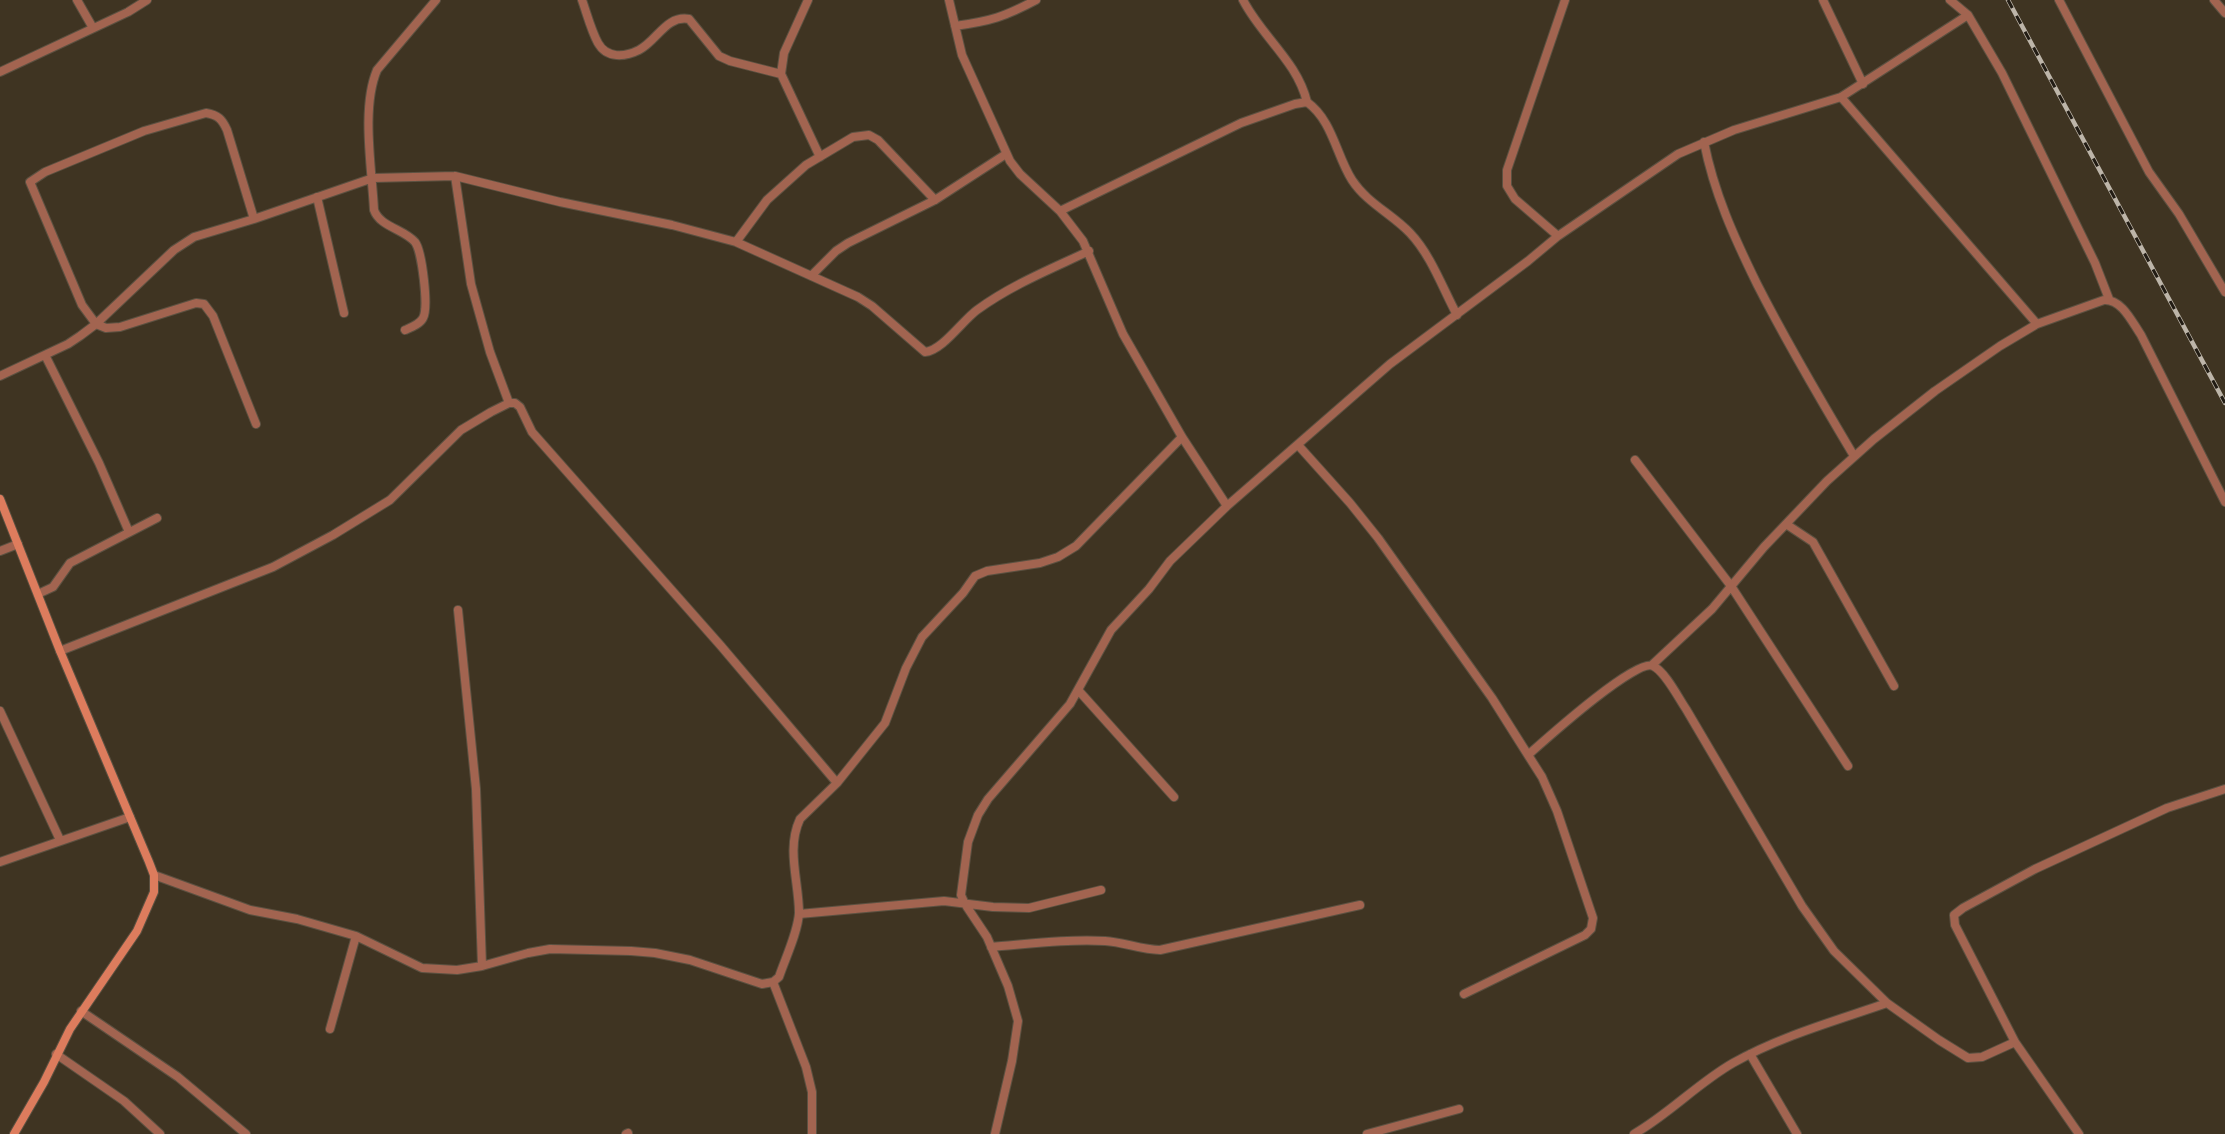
<!DOCTYPE html>
<style>
body{margin:0}
canvas{display:block;background:#3f3422}
</style>
<canvas width="2225" height="1134"></canvas>
<script>
const ctx = document.querySelector('canvas').getContext('2d');
ctx.lineJoin = 'round';
function strokePath(path, color, width, dash) {
  ctx.strokeStyle = color;
  ctx.lineWidth = width;
  ctx.lineCap = dash ? 'butt' : 'round';
  ctx.setLineDash(dash || []);
  ctx.stroke(path);
}
const street = new Path2D(`
 M77,0L93,28
 M582,0C587,14 591,30 598,43C607,59 625,57 639,50C657,41 666,15 689,19L719,56L730,61L781,74
 M808,0L784,53L781,74L820,157
 M949,0L962,55L1010,161L1020,174L1060,211L1083,241L1123,334L1182,437L1227,506
 M1243,0C1262,37 1297,61 1307,102
 M1823,0L1863,84
 M1950,0L1968,15L2002,73L2095,263L2109,299
 M2059,0L2149,172L2179,214L2225,292
 M2214,0L2225,13
 M955,26C991,21 1004,17 1036,0
 M0,72L128,12L147,0
 M1841,97L2037,324
 M1704,142C1714,193 1734,237 1757,284C1787,343 1820,399 1854,456
 M455,176L471,284L490,352L509,403
 M317,197L344,313
 M1060,211L1241,123L1295,104L1307,102C1333,121 1336,155 1352,180C1367,203 1392,214 1410,233C1431,255 1443,289 1457,315
 M254,219L227,130C222,119 218,115 206,113L144,131L45,172L30,182L82,305L96,324L106,328L120,327L196,303L204,304L213,316L256,424
 M1558,236L1515,199L1507,186V170L1565,0
 M736,242L858,297L872,306L925,352C942,351 963,320 977,310C1011,285 1051,269 1089,251
 M811,276L836,251L848,243L935,200L1006,154
 M405,330C412,327 420,324 423,318C429,308 422,251 415,242C404,229 380,227 374,210C372,169 361,108 377,70L436,0
 M45,355L99,463L129,532
 M0,376L68,344L80,336L96,324L174,250L194,237L254,219L373,178L455,176L560,202L672,225L736,242L767,200L806,165L853,137L869,135L878,140L935,200
 M1298,445L1350,503L1378,538L1492,698L1528,755L1542,777L1557,811L1593,918L1591,929L1585,935L1464,994
 M1635,460L1731,586L1848,766
 M1786,524L1813,542L1894,686
 M0,551L18,544
 M38,594L53,587L70,563L157,518
 M458,610L476,789L482,966
 M60,651L273,567L333,535L390,500L461,430L491,412L509,403H515L520,407L532,432L721,646L837,783
 M1652,665L1712,609L1764,547L1827,481L1874,439L1935,391L2000,346L2037,324L2104,300C2122,299 2132,322 2141,335L2225,502
 M1079,691L1174,797
 M0,711L60,840
 M1528,755C1545,740 1636,658 1653,666C1665,671 1679,699 1686,709L1802,906L1834,951L1887,1003L1939,1040L1968,1058L1982,1057L2015,1042
 M0,862L130,817
 M154,875L250,910L297,919L356,936L422,968L457,970L482,966L528,953L550,949L631,951L655,953L690,960L762,984L773,982L779,977C785,959 798,932 799,913C799,882 786,849 800,819L837,783L885,723L906,668L922,637L963,593L975,576L987,571L1040,563L1058,557L1076,546L1182,437
 M799,914L944,901L993,907L1029,908L1101,890
 M991,947C1029,944 1067,939 1105,941C1124,942 1141,950 1160,950L1360,905
 M773,982L806,1067L812,1092V1134
 M81,1011L178,1077L246,1134
 M330,1029L356,936
 M56,1054L124,1101L160,1134
 M1750,1054L1797,1134
 M626,1134L628,1133
 M995,1134L1012,1061L1018,1021L1008,986L987,937L965,904L961,895L968,842L978,815L988,799L1070,704L1111,630L1149,589L1170,561L1227,506L1390,364L1528,261L1558,236L1678,154L1734,130L1841,97L1968,15
 M1367,1134L1459,1109
 M1634,1134C1669,1114 1698,1083 1733,1063C1781,1036 1835,1021 1887,1003
 M2079,1134L2015,1042L1955,925L1954,915L1963,908L2035,869L2167,808L2225,789`);
const secondary = new Path2D(`
 M0,499L60,651L149,862L154,875V892L137,931L70,1029L44,1082L14,1134`);
strokePath(street, '#5c5141', 10);
strokePath(secondary, '#5c5141', 10);
strokePath(street, '#a26450', 8);
strokePath(secondary, '#dd7c5d', 8);
const rail = new Path2D(`
 M2008,0L2225,403`);
strokePath(rail, '#bdb5a9', 4.5);
strokePath(rail, '#221c14', 3, [9]);
</script>
